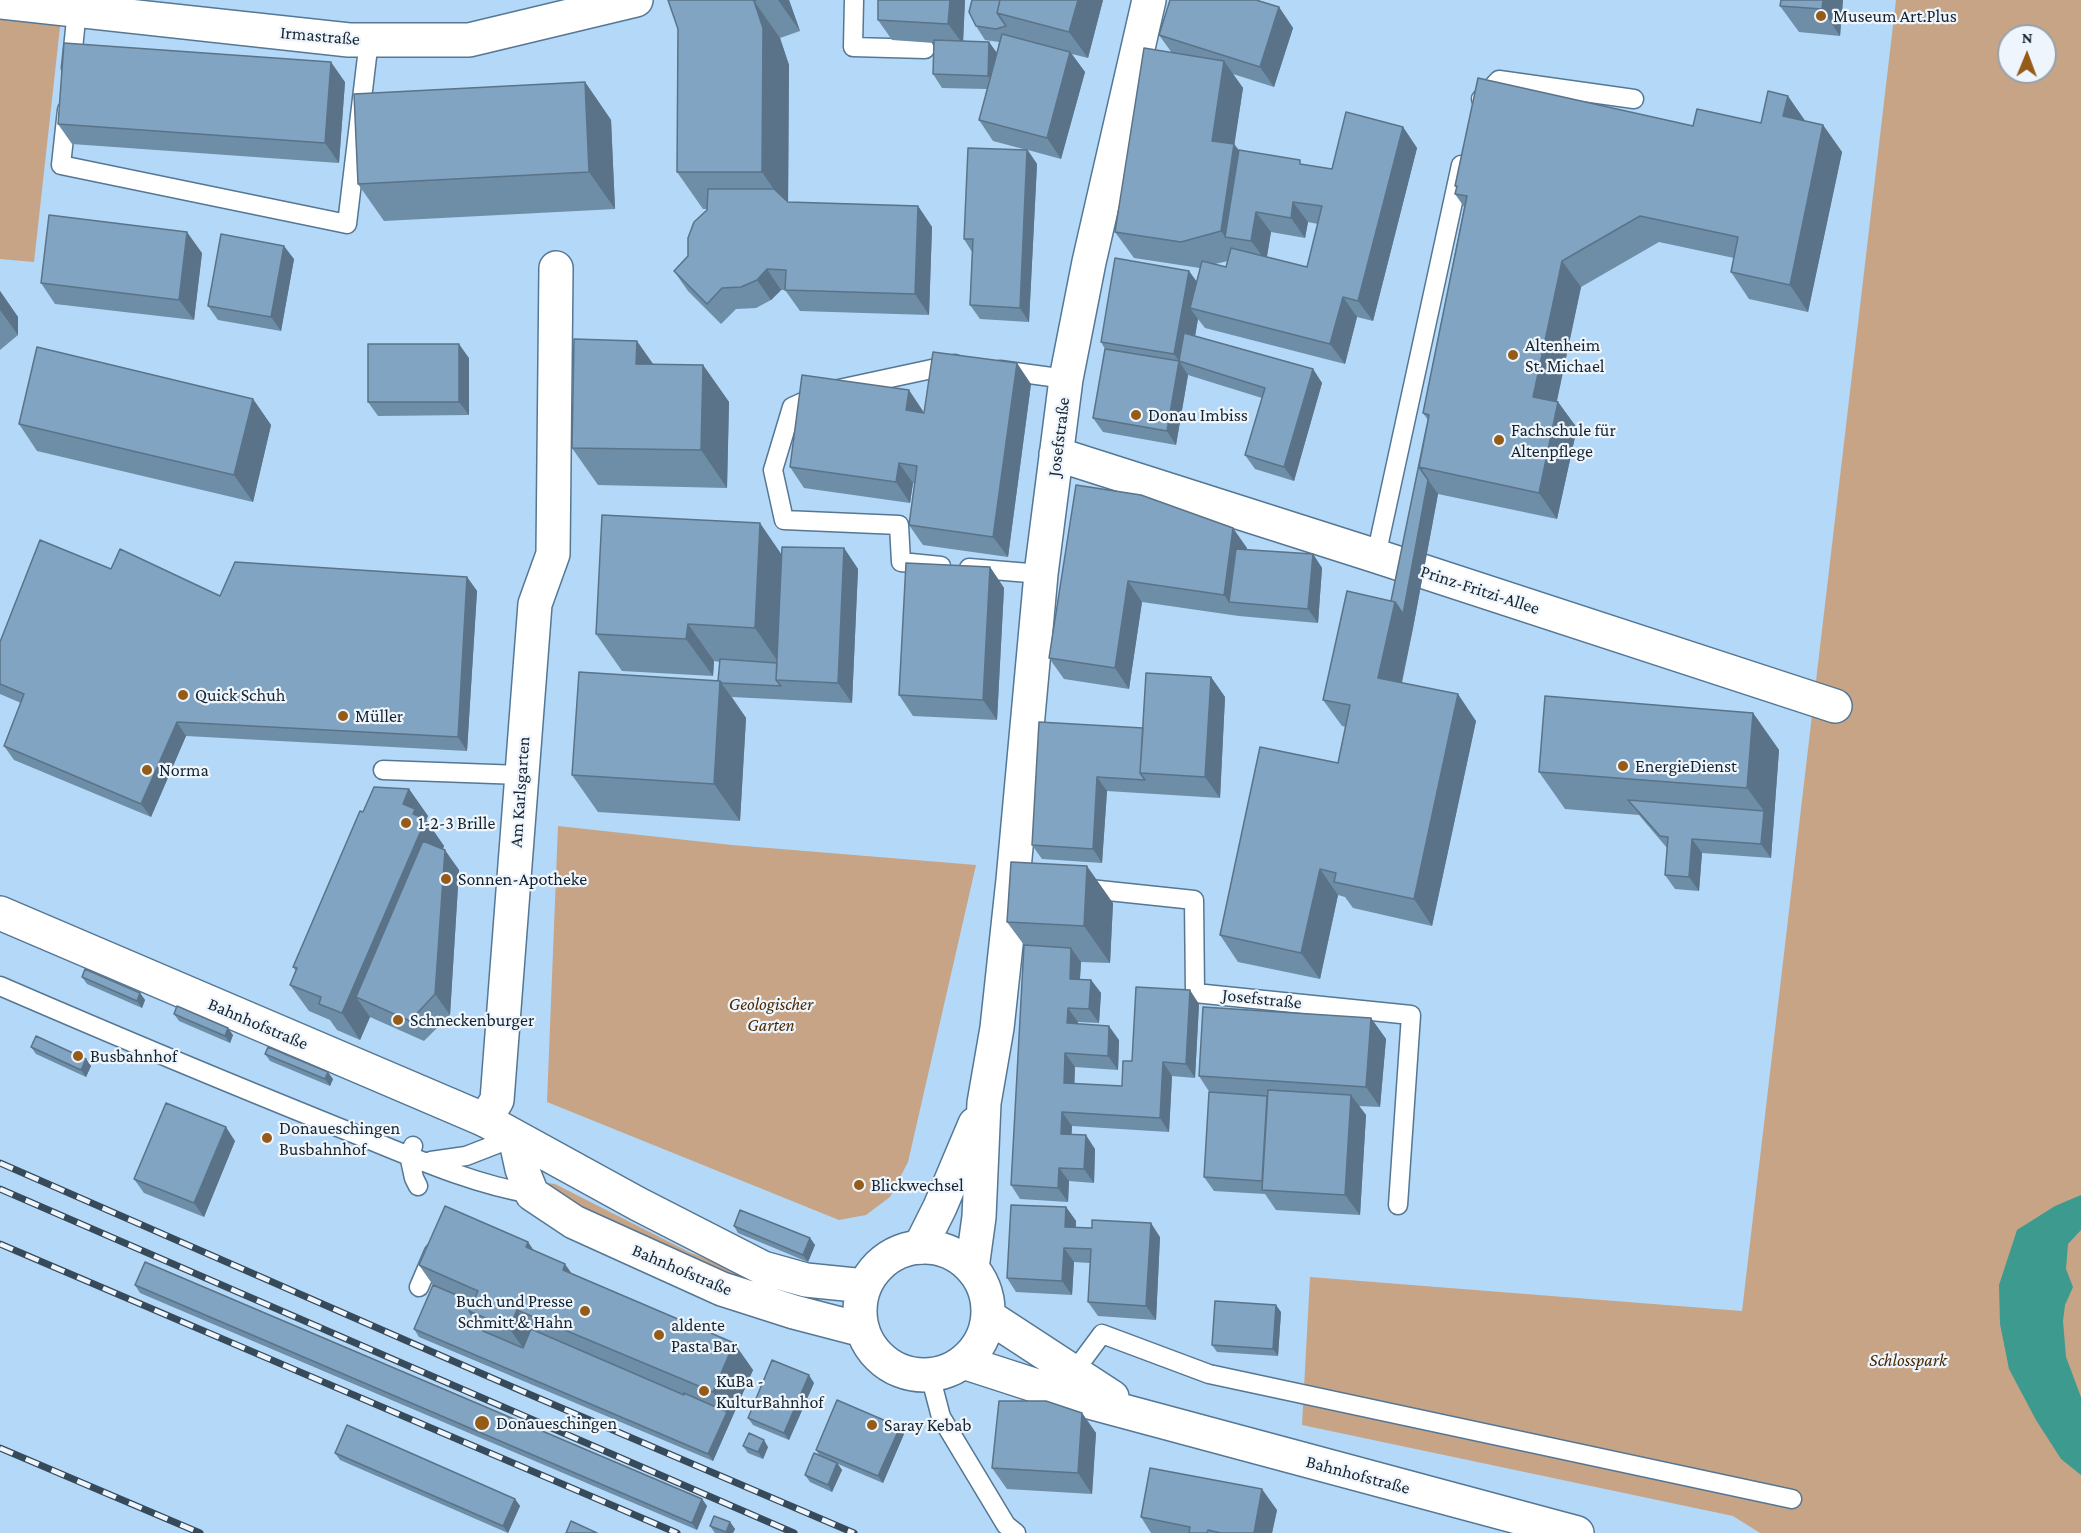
<!DOCTYPE html>
<meta charset="utf-8">
<style>
body{margin:0}
#map{position:relative;width:2081px;height:1533px;overflow:hidden;background:#b3d8f8;font-family:"Crimson Pro",serif}
canvas{display:block}
.north{position:absolute;left:1997px;top:24px;width:60px;height:60px;box-sizing:border-box;background:#eef5fc;border:2px solid #98a1aa;border-radius:50%;rotate:1deg;font-size:16px;font-weight:700;line-height:24px;text-align:center;color:#162430}
.north::after{content:'';display:block;margin:auto;width:21px;height:27px;background:#955b19;clip-path:polygon(50% 0,100% 100%,50% 72%,0 100%)}
</style>
<div id="map">
<canvas width="2081" height="1533"></canvas>
<div class="north">N</div>
</div>
<script>
const ctx = document.querySelector('canvas').getContext('2d');
ctx.lineJoin = 'round';
function fillPath(path, color) {
  ctx.fillStyle = color;
  ctx.fill(path, 'evenodd');
}
function strokePath(path, color, width, dash) {
  ctx.strokeStyle = color;
  ctx.lineWidth = width;
  ctx.lineCap = dash ? 'butt' : 'round';
  ctx.setLineDash(dash || []);
  ctx.stroke(path);
}
function drawText(font, color, halo, rows, align = 'center') {
  ctx.font = font + ' "Crimson Pro",serif';
  ctx.lineWidth = 4.5;
  ctx.setLineDash([]);
  ctx.textBaseline = 'middle';
  ctx.strokeStyle = halo;
  ctx.fillStyle = color;
  for (const [text, x, y, turn = 0] of rows) {
    ctx.save();
    ctx.translate(x, y);
    ctx.rotate((+turn || 0) * Math.PI / 180);
    ctx.textAlign = isNaN(turn) ? turn : align;
    if (halo) ctx.strokeText(text, 0, 0);
    ctx.fillText(text, 0, 0);
    ctx.restore();
  }
}
fillPath(new Path2D(`
 M1896,0H2081V1533H1760L1733,1516L1302,1425L1310,1277L1742,1311ZM2009,36H2045V72H2009Z
 M0,12L61,18L34,262L0,259Z
 M558,826L732,845L976,865L908,1162L890,1197L866,1215L839,1220L547,1102Z
 M548,1183L555,1184L691,1253L789,1289L790,1299L636,1242L542,1185Z`), '#c7a485');
fillPath(new Path2D(`
 M2081,1195V1230L2068,1244L2066,1269L2073,1287L2065,1305L2063,1321L2066,1357L2081,1397V1475L2061,1459L2036,1420L2009,1369L2000,1324L1999,1285L2017,1230L2055,1206Z`), '#3d9a8e');
const lane = new Path2D(`
 M854,0L853,47L925,49
 M71,68L77,10
 M1481,99L1499,80L1634,99
 M67,110L61,165L347,224L369,40
 M1000,370L1066,379
 M1376,556L1461,165
 M941,566L901,562L899,525L784,520L773,470L792,407L825,392L955,364
 M969,568L1041,574
 M383,770L521,775
 M1080,888L1194,900L1195,993L1411,1015L1398,1205
 M0,986C111,1034 223,1081 335,1126C399,1151 465,1183 532,1194
 M413,1146L409,1155L414,1178L418,1186
 M431,1161L466,1156L515,1137
 M419,1287L434,1252
 M1073,1373L1102,1334L1209,1374L1792,1499
 M930,1375L941,1417L1006,1525L1016,1533`);
const street = new Path2D(`
 M0,2L349,40H469L636,0
 M1056,454L1376,556L1835,706
 M485,1120L497,1100L535,604L553,554L556,268
 M920,1247L940,1207L975,1124
 M972,1268L979,1217L984,1103L997,1028L1013,880L1041,574L1066,379L1089,262L1149,0`);
const secondary = new Path2D(`
 M0,913L485,1120L638,1204L763,1268L806,1280L865,1286
 M515,1137L522,1169L532,1194L574,1222L722,1289L794,1312L863,1330
 M860 1311a64 64 0 1 1 128 0a64 64 0 1 1-128 0Z
 M988,1316L1112,1397
 M963,1362L1071,1397L1577,1533`);
strokePath(lane, '#557794', 21);
strokePath(street, '#557794', 36);
strokePath(secondary, '#557794', 36);
strokePath(lane, '#fff', 18);
strokePath(street, '#fff', 33);
strokePath(secondary, '#fff', 33);
const rail = new Path2D(`
 M0,1163L517,1389L854,1533
 M0,1189L794,1533
 M0,1244L677,1533
 M0,1448L200,1533`);
strokePath(rail, '#374a5a', 7);
strokePath(rail, '#eef5fc', 4.5, [14]);
fillPath(new Path2D(`
 M668,0H789L800,31L780,38L789,65L788,202L918,206L932,227L929,315L800,311L785,290H781L771,300L756,308L736,309L721,324L688,291L674,271L688,256L707,209H703L677,172L678,29Z
 M965,0L963,41L989,42L997,53L999,42L985,40L976,26L972,0H1103L1088,58L1072,54L1085,72L1061,159L1028,150L1037,164L1029,322L980,319L970,305L972,252L964,239L1027,150L993,141L979,120L987,89L942,88L933,74L934,43L892,40L878,20Z
 M1781,0H1843L1840,36L1799,32L1780,6Z
 M1279,7L1293,28L1274,87L1233,74L1243,88L1234,144L1239,150L1304,165L1332,169L1403,127L1417,148L1373,321L1357,317L1345,364L1205,328L1198,319L1195,336L1313,369L1322,383L1294,481L1255,469L1245,455L1262,398L1188,375L1176,445L1103,432L1093,418L1105,349L1101,342L1189,271L1197,282L1200,268L1134,258L1115,232L1172,53L1159,35ZM1308,222L1318,224L1307,267L1267,257L1271,232L1305,238ZM1228,261L1226,267L1215,264Z
 M345,82L339,163L72,144L58,124Z
 M585,82L611,120L615,209L384,221L358,184Z
 M1805,121L1823,125L1842,152L1808,312L1749,299L1731,272L1734,258L1659,242L1581,287L1557,401L1558,402L1577,428L1557,519L1438,494L1413,628L1402,683L1476,721L1432,926L1353,908L1345,897L1338,895L1320,979L1238,962L1220,935L1338,763L1346,727L1342,726L1323,700L1391,601L1428,420L1423,413L1464,207L1455,194L1457,188L1455,186L1693,126Z
 M202,253L194,320L55,304L41,283Z
 M294,259L281,331L218,320L208,306Z
 M0,291L18,317V335L0,350Z
 M469,358V415L378,416L368,402Z
 M703,365L729,402L727,488L598,485L572,448Z
 M1031,384L1008,557L923,545L909,525L915,484L913,483L910,503L804,488L790,467L923,411V412Z
 M253,399L271,425L253,502L37,451L19,424Z
 M1076,485L1247,548V550L1313,554L1322,568L1318,623L1239,616L1142,602L1129,689L1064,679L1049,658Z
 M844,548L858,569L852,703L732,697L746,718L740,821L598,812L572,775L718,681L720,662L714,661L713,676L622,671L596,634L781,554Z
 M990,567L1004,588L997,720L913,716L899,695Z
 M111,569L220,596L467,577L477,591L467,751L186,736L151,817L14,760L4,746L21,703L0,694V642Z
 M1211,677L1225,697L1220,798L1107,791L1102,863L1042,859L1032,845L1143,728Z
 M1753,713L1779,750L1771,858L1702,853L1699,891L1675,889L1665,875L1667,848L1639,815L1565,809L1539,772Z
 M409,789L428,816L426,820L444,846L443,849L459,870L450,1015L424,1041L370,1017L360,1040L337,1030L330,1020L309,1011L290,985L296,971L293,967L363,812Z
 M1113,903L1110,963L1081,962L1080,979L1091,980L1101,993L1099,1023L1078,1022L1077,1024L1119,1040L1118,1070L1075,1067L1074,1084L1122,1086L1132,1061L1199,1004L1195,1078L1172,1076L1169,1132L1072,1126L1071,1135L1095,1149L1094,1183L1069,1181L1068,1202L1020,1199L1011,1185L1024,945L1007,922Z
 M82,977L140,993L145,1000L142,1008L87,984Z
 M174,1014L233,1035L230,1043L179,1021Z
 M1371,1018L1386,1039L1380,1107L1359,1106L1366,1115L1360,1215L1276,1210L1265,1194L1214,1191L1204,1177L1210,1093L1199,1076Z
 M31,1047L86,1059L91,1066L86,1077L36,1054Z
 M265,1054L333,1079L330,1086L270,1061Z
 M235,1141L204,1217L144,1193L134,1179Z
 M1066,1207L1076,1221V1228L1160,1237L1156,1320L1098,1316L1088,1302L1090,1263L1074,1262L1072,1295L1016,1292L1007,1278Z
 M734,1226L810,1238L815,1245L808,1262L738,1233Z
 M528,1242L534,1251L571,1273L734,1343L753,1370L713,1461L419,1337L414,1329L433,1285L419,1265Z
 M135,1285L702,1499L707,1506L697,1530L140,1293Z
 M1281,1312L1278,1356L1217,1352L1212,1345Z
 M814,1383L789,1440L753,1425L748,1418Z
 M1082,1413L1096,1433L1092,1494L1007,1489L992,1468Z
 M904,1434L883,1483L838,1464L842,1470L832,1492L810,1482L805,1475L820,1456L816,1450Z
 M743,1446L768,1447L763,1459L748,1453Z
 M335,1453L515,1499L520,1506L508,1533L340,1460Z
 M1277,1510L1272,1533H1151L1141,1517Z
 M730,1522L735,1529L733,1533H715L710,1526Z`), '#6e8da7');
fillPath(new Path2D(`
 M778,0H789L800,31Z
 M950,0H965L963,44L948,24Z
 M1078,0H1103L1088,58L1069,32Z
 M1823,0H1843L1840,36L1822,9Z
 M754,1L780,38L789,65L788,210L762,172Z
 M1279,7L1293,28L1274,87L1260,67Z
 M989,42L999,56L998,90L988,76Z
 M1070,52L1085,72L1061,159L1047,138Z
 M1224,61L1243,88L1231,167L1212,141Z
 M331,62L345,82L339,163L325,143Z
 M585,82L611,120L615,209L589,172Z
 M1788,96L1806,122L1783,116Z
 M1823,125L1842,152L1808,312L1790,285Z
 M1403,127L1417,148L1373,321L1358,301Z
 M1234,144L1253,171L1225,237L1239,257L1221,231Z
 M1027,150L1037,164L1029,322L1020,308Z
 M1293,202L1308,222L1305,238L1291,218Z
 M918,206L932,227L929,315L915,294Z
 M1256,212L1271,232L1266,261L1251,241Z
 M187,232L202,253L194,320L179,300Z
 M284,246L294,259L281,331L271,317Z
 M1562,261L1581,287L1552,423L1533,397Z
 M767,269L781,290L771,300L757,280Z
 M1189,271L1203,291L1190,308L1198,319L1190,365L1179,361L1174,354Z
 M0,291L18,317V335L0,310Z
 M1343,297L1357,317L1345,364L1330,344Z
 M637,341L663,378L636,364Z
 M459,344L469,358V415L459,402Z
 M1179,361L1188,375L1176,445L1167,431Z
 M1017,363L1031,384L1008,557L993,537Z
 M703,365L729,402L727,488L701,450Z
 M1313,369L1322,383L1294,481L1284,467Z
 M909,390L923,411L920,430L906,410Z
 M253,399L271,425L253,502L234,475Z
 M1558,402L1577,428L1557,519L1539,493Z
 M899,463L913,483L910,503L896,482Z
 M1428,480L1438,494L1413,628L1397,704L1378,678L1395,602Z
 M760,523L786,561L781,666L755,628Z
 M1233,528L1247,548L1240,603L1229,602L1224,595Z
 M844,548L858,569L852,703L838,683Z
 M1313,554L1322,568L1318,623L1308,609Z
 M990,567L1004,588L997,720L983,700Z
 M467,577L477,591L467,751L458,737Z
 M1128,581L1142,602L1129,689L1115,668Z
 M688,624L714,661L713,676L686,639Z
 M1211,677L1225,697L1220,798L1205,777Z
 M720,681L746,718L740,821L714,784Z
 M1458,694L1476,721L1432,926L1414,899Z
 M1753,713L1779,750L1771,858L1761,844L1764,811L1747,788Z
 M177,722L186,736L151,817L141,804Z
 M1097,777L1107,791L1102,863L1093,849Z
 M409,789L428,816L426,820L444,846L375,1006L356,997L370,1017L360,1040L342,1013L403,804Z
 M1692,839L1702,853L1699,891L1689,877Z
 M445,850L459,870L450,1015L435,994Z
 M1087,866L1113,903L1110,963L1084,926Z
 M1320,869L1338,895L1320,979L1301,953Z
 M1071,948L1081,962L1079,992L1070,979Z
 M1091,980L1101,993L1099,1023L1089,1009Z
 M1190,990L1199,1004L1195,1078L1186,1064Z
 M140,993L145,1000L142,1008L137,1001Z
 M1068,1008L1078,1022L1077,1037L1067,1023Z
 M1371,1018L1386,1039L1380,1107L1366,1087Z
 M1109,1026L1119,1040L1118,1070L1108,1056Z
 M228,1028L233,1035L230,1043L225,1036Z
 M1065,1053L1075,1067L1074,1097L1064,1083Z
 M86,1059L91,1066L86,1077L81,1070Z
 M1163,1062L1172,1076L1169,1132L1160,1118Z
 M328,1072L333,1079L330,1086L325,1079Z
 M1351,1095L1366,1115L1360,1215L1345,1195Z
 M1062,1112L1072,1126L1071,1148L1061,1134Z
 M226,1127L235,1141L204,1217L194,1203Z
 M1086,1135L1095,1149L1094,1183L1084,1169Z
 M1059,1168L1069,1181L1068,1202L1058,1188Z
 M1066,1207L1076,1221L1075,1241L1065,1227Z
 M1151,1223L1160,1237L1156,1320L1146,1306Z
 M810,1238L815,1245L808,1262L803,1255Z
 M528,1242L546,1269L526,1247Z
 M1064,1248L1074,1262L1072,1295L1062,1281Z
 M565,1264L584,1291L563,1270Z
 M1276,1305L1281,1312L1278,1356L1273,1349Z
 M517,1310L536,1336L528,1355L509,1328Z
 M734,1343L753,1370L713,1461L708,1454L727,1412L713,1392Z
 M809,1375L814,1383L789,1440L784,1433Z
 M1082,1413L1096,1433L1092,1494L1078,1473Z
 M900,1427L904,1434L883,1483L878,1476Z
 M764,1440L768,1447L763,1459L758,1452Z
 M837,1463L842,1470L832,1492L828,1485Z
 M1262,1489L1277,1510L1272,1533H1254Z
 M515,1499L520,1506L508,1533L503,1526Z
 M702,1499L707,1506L697,1530L692,1523Z
 M730,1522L735,1529L733,1533H726Z`), '#5a7388');
const building = new Path2D(`
 M668,0H756L754,1L763,28L762,172H677L678,29Z
 M878,0H950L948,24L878,20Z
 M972,0H1000L997,13L1006,26L996,29L976,26L969,12Z
 M1000,0H1078L1069,32L997,13Z
 M1170,0H1256L1279,7L1260,67L1159,35Z
 M1781,0H1823L1822,9L1780,6Z
 M1002,34L1070,52L1047,138L979,120Z
 M934,40L989,42L988,76L933,74Z
 M64,43L331,62L325,143L58,124Z
 M1144,48L1224,61L1212,141L1234,144L1221,231L1181,242L1115,232Z
 M1478,78L1693,126L1697,109L1761,123L1768,91L1788,96L1783,116L1823,125L1790,285L1731,272L1738,237L1640,216L1562,261L1533,397L1558,402L1539,493L1419,467L1429,415L1423,413L1467,196L1455,194L1457,186H1455Z
 M585,82L589,172L358,184L354,94Z
 M1346,112L1403,127L1358,301L1343,297L1330,344L1190,308L1202,261L1226,267L1231,248L1307,267L1322,206L1293,202L1291,218L1256,212L1251,241L1225,237L1239,150L1300,160V164L1332,169Z
 M968,148L1027,150L1020,308L970,305L973,239H964Z
 M708,189H774L788,202L918,206L915,294L785,290L786,270L767,269L757,280L741,287L722,288L707,304L674,271L688,256V238L694,222L707,210Z
 M49,215L187,232L179,300L41,283Z
 M221,234L284,246L271,317L208,306Z
 M1115,258L1189,271L1174,354L1101,342Z
 M1184,333L1313,369L1284,467L1245,455L1265,388L1179,361Z
 M574,339L637,341L636,364L703,365L701,450L572,448Z
 M368,344H459V402H368Z
 M37,347L253,399L234,475L19,424Z
 M1105,349L1179,361L1167,431L1093,418Z
 M933,352L1017,363L993,537L909,525L917,466L899,463L896,482L790,467L802,375L909,390L906,410L924,413Z
 M1427,425L1419,467L1428,480L1403,614L1395,602L1391,601Z
 M1076,485L1141,495L1233,528L1224,595L1128,581L1115,668L1049,658Z
 M602,515L760,523L755,628L688,624L686,639L596,634Z
 M40,540L111,569L120,549L220,596L235,562L467,577L458,737L177,722L141,804L4,746L24,694L0,684V642Z
 M782,547L844,548L838,683L776,680Z
 M1236,549L1313,554L1308,609L1229,602Z
 M906,563L990,567L983,700L899,695Z
 M1347,591L1395,602L1378,678L1458,694L1414,899L1334,882L1336,873L1320,869L1301,953L1220,935L1260,747L1338,763L1350,705L1323,700Z
 M720,659L777,663L776,680L781,686L722,683L720,681H718Z
 M579,672L720,681L714,784L572,775Z
 M1146,673L1211,677L1205,777L1140,773Z
 M1545,696L1753,713L1747,788L1539,772Z
 M1039,722L1143,728L1140,773L1145,780L1097,777L1093,849L1032,845Z
 M374,787L409,789L403,804L415,809L413,814L426,819L342,1013L319,1004L321,997L290,985L297,968L293,967L360,811L363,812Z
 M1628,800L1764,811L1761,844L1692,839L1689,877L1665,875L1668,837L1660,836Z
 M423,841L445,850L435,994L410,1021L356,997Z
 M1011,862L1087,866L1084,926L1007,922Z
 M1024,945L1071,948L1070,979L1091,980L1089,1009L1068,1008L1067,1023L1109,1026L1108,1056L1065,1053L1064,1083L1122,1086L1123,1061H1132L1136,987L1190,990L1186,1064L1163,1062L1160,1118L1062,1112L1061,1134L1086,1135L1084,1169L1059,1168L1058,1188L1011,1185Z
 M85,969L140,993L137,1001L82,977Z
 M177,1006L228,1028L225,1036L174,1014Z
 M1203,1007L1371,1018L1366,1087L1199,1076Z
 M36,1036L86,1059L81,1070L31,1047Z
 M268,1047L328,1072L325,1079L265,1054Z
 M1268,1090L1351,1095L1345,1195L1262,1190Z
 M1209,1092L1267,1096L1262,1181L1204,1177Z
 M166,1103L226,1127L194,1203L134,1179Z
 M1011,1205L1066,1207L1065,1227L1092,1228V1220L1151,1223L1146,1306L1088,1302L1091,1249L1064,1248L1062,1281L1007,1278Z
 M445,1206L528,1242L526,1247L565,1264L563,1270L734,1343L713,1392L517,1310L509,1328L469,1311L478,1291L419,1265Z
 M740,1210L810,1238L803,1255L734,1226Z
 M145,1262L702,1499L692,1523L135,1285Z
 M433,1285L473,1302L469,1311L483,1331L523,1348L531,1329L684,1395V1393L727,1412L708,1454L414,1329Z
 M1215,1301L1276,1305L1273,1349L1212,1345Z
 M772,1360L809,1375L784,1433L748,1418Z
 M837,1400L900,1427L878,1476L816,1450Z
 M999,1401H1046L1082,1413L1078,1473L992,1468Z
 M347,1425L515,1499L503,1526L335,1453Z
 M749,1433L764,1440L758,1452L743,1446Z
 M814,1453L837,1463L828,1485L805,1475Z
 M1150,1468L1262,1489L1254,1533H1221L1208,1530L1207,1533H1189L1190,1527L1141,1517Z
 M714,1516L730,1522L726,1532L710,1526Z
 M571,1521L597,1533H566Z`);
fillPath(building, '#80a4c2');
strokePath(building, '#5a7388', 1.5);
for (const [x, y, r, color] of [
 [1821,16,6,"#955b19"],
 [1513,355,6,"#955b19"],
 [1136,415,6,"#955b19"],
 [1499,440,6,"#955b19"],
 [183,695,6,"#955b19"],
 [343,716,6,"#955b19"],
 [1623,766,6,"#955b19"],
 [147,770,6,"#955b19"],
 [406,823,6,"#955b19"],
 [446,879,6,"#955b19"],
 [398,1020,6,"#955b19"],
 [78,1056,6,"#955b19"],
 [267,1138,6,"#955b19"],
 [859,1185,6,"#955b19"],
 [585,1311,6,"#955b19"],
 [659,1335,6,"#955b19"],
 [704,1391,6,"#955b19"],
 [482,1423,8,"#955b19"],
 [872,1425,6,"#955b19"]
]) {
  const dot = new Path2D();
  dot.arc(x, y, r, 0, 2 * Math.PI);
  ctx.fillStyle = color;
  ctx.fill(dot);
  strokePath(dot, '#eef5fc', 2);
}
drawText('18px', '#162430', '#eef5fc', [
 ["Museum Art.Plus",1833,16],
 ["Altenheim",1525,345],
 ["St. Michael",1525,366],
 ["Donau Imbiss",1148,415],
 ["Fachschule für",1511,430],
 ["Altenpflege",1511,451],
 ["Quick Schuh",195,695],
 ["Müller",355,716],
 ["EnergieDienst",1635,766],
 ["Norma",159,770],
 ["1-2-3 Brille",418,823],
 ["Sonnen-Apotheke",458,879],
 ["Schneckenburger",410,1020],
 ["Busbahnhof",90,1056],
 ["Donaueschingen",279,1128],
 ["Busbahnhof",279,1149],
 ["Blickwechsel",871,1185],
 ["Buch und Presse",573,1301,"right"],
 ["Schmitt & Hahn",573,1322,"right"],
 ["aldente",671,1325],
 ["Pasta Bar",671,1346],
 ["KuBa -",716,1381],
 ["KulturBahnhof",716,1402],
 ["Donaueschingen",496,1423],
 ["Saray Kebab",884,1425]
], 'left');
drawText('18px', '#162430', '#eef5fc', [
 ["Irmastraße",320,36,5],
 ["Josefstraße",1059,437,-83],
 ["Prinz-Fritzi-Allee",1480,590,18],
 ["Am Karlsgarten",520,792,-86],
 ["Josefstraße",1262,999,6],
 ["Bahnhofstraße",258,1024,23],
 ["Bahnhofstraße",682,1270,23],
 ["Bahnhofstraße",1358,1475,15]
]);
drawText('italic 18px', '#4a2800', '#eef5fc', [
 ["Geologischer",771,1004],
 ["Garten",771,1025],
 ["Schlosspark",1908,1360]
]);
</script>
